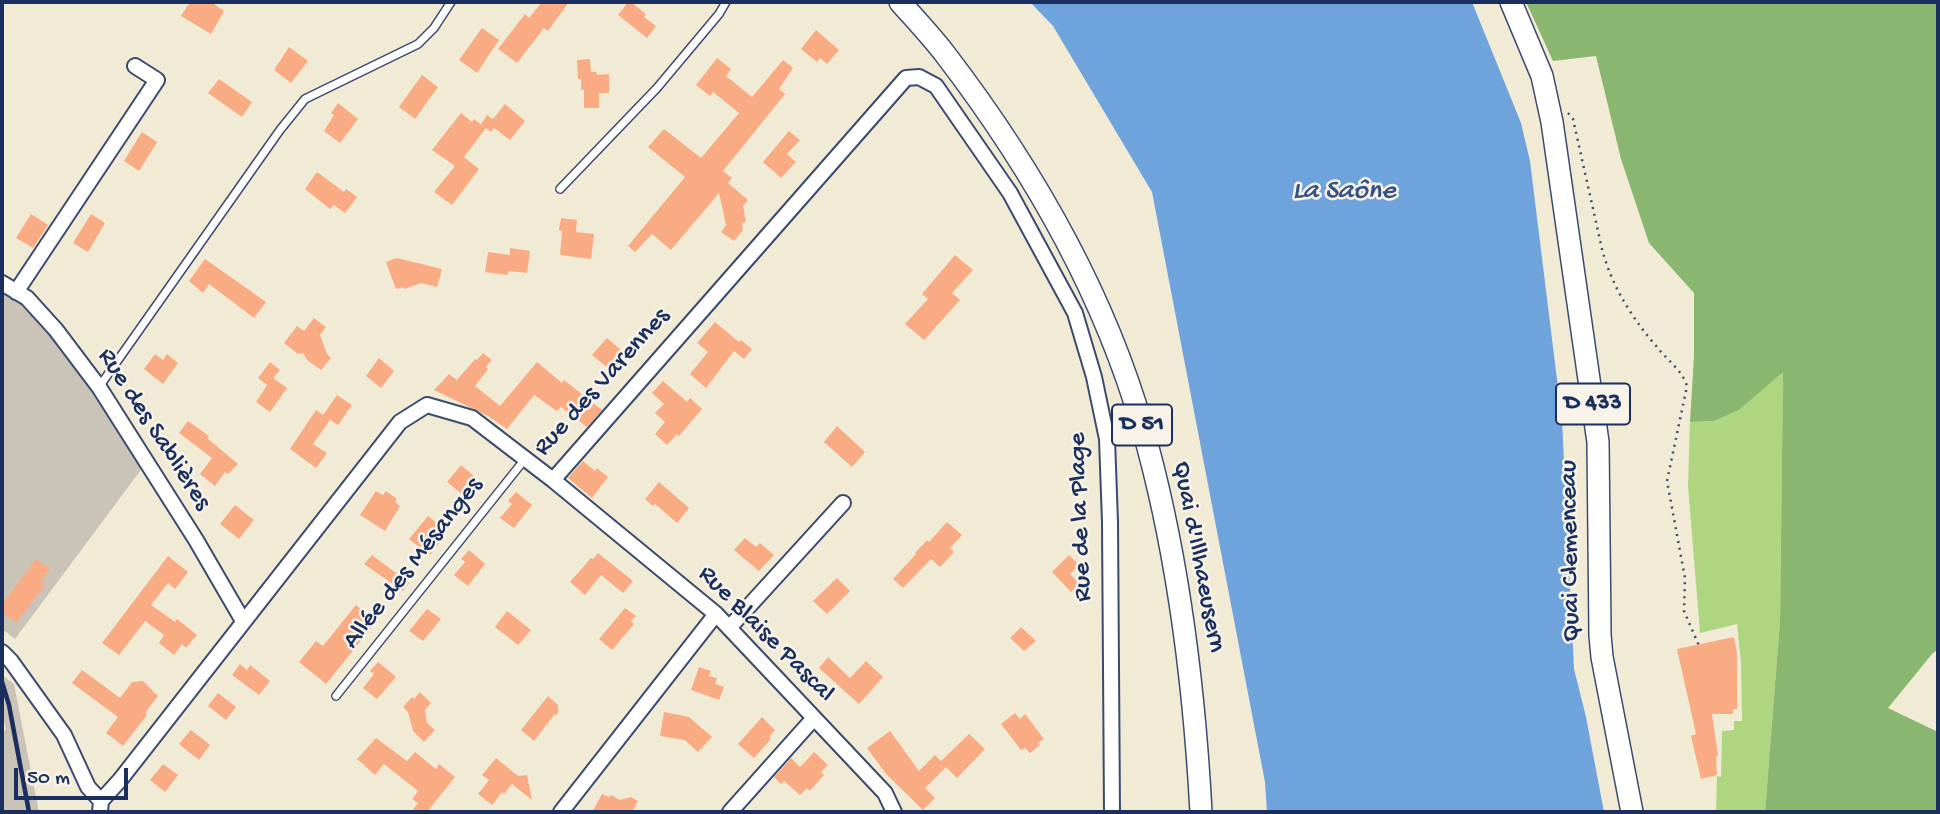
<!DOCTYPE html>
<meta charset="utf-8">
<style>
body{margin:0}
#map{position:relative;width:1940px;height:814px;overflow:hidden;background:#f1ebd5;font-family:"Gochi Hand",sans-serif}
canvas{display:block}
.frame{position:absolute;inset:0;border:4px solid #1b2f5e;pointer-events:none}
.scale{position:absolute;left:14px;top:768px;width:114px;height:32px;box-sizing:border-box;border:4px solid #1b2f5e;border-top:0;padding-left:9px;font-size:21px;line-height:24px;white-space:nowrap;color:#1b2f5e;-webkit-text-stroke:5px #f7f3e8;paint-order:stroke}
</style>
<div id="map">
<canvas width="1940" height="814"></canvas>
<div class="frame"></div>
<div class="scale">50 m</div>
</div>
<script>
const ctx = document.querySelector('canvas').getContext('2d');
ctx.lineJoin = 'round';
function fillPath(path, color) {
  ctx.fillStyle = color;
  ctx.fill(path, 'evenodd');
}
function strokePath(path, color, width, dash) {
  ctx.strokeStyle = color;
  ctx.lineWidth = width;
  ctx.lineCap = dash ? 'butt' : 'round';
  ctx.setLineDash(dash || []);
  ctx.stroke(path);
}
function drawText(font, color, halo, rows, align = 'center') {
  ctx.font = font + ' "Gochi Hand",sans-serif';
  ctx.lineWidth = 5;
  ctx.setLineDash([]);
  ctx.textBaseline = 'middle';
  ctx.strokeStyle = halo;
  ctx.fillStyle = color;
  for (const [text, x, y, turn = 0] of rows) {
    ctx.save();
    ctx.translate(x, y);
    ctx.rotate((+turn || 0) * Math.PI / 180);
    ctx.textAlign = isNaN(turn) ? turn : align;
    if (halo) ctx.strokeText(text, 0, 0);
    ctx.fillText(text, 0, 0);
    ctx.restore();
  }
}
fillPath(new Path2D(`
 M2,275L28,292L149,459L15,639L2,629Z
 M2,675L14,684L39,812H2V734L6,729L2,713Z`), '#c9c3b8');
fillPath(new Path2D(`
 M1783,371L1780,621L1765,812H1716L1717,776L1721,777L1722,731L1734,730V721H1742L1741,663L1737,624L1700,633L1688,486L1690,422L1714,421L1739,410Z`), '#aed681');
fillPath(new Path2D(`
 M1526,2H1938V649L1932,654L1888,708L1938,732V812H1765L1780,621L1783,372L1739,410L1714,421L1690,422L1694,355V293L1649,243L1621,159L1596,56L1553,61Z`), '#8ab76f');
fillPath(new Path2D(`
 M1030,2H1472L1521,123L1530,161L1562,420L1574,669L1586,717L1604,812H1267L1265,782L1152,192L1053,26Z`), '#6fa3db');
fillPath(new Path2D(`
 M190,2H211L224,11L211,34L181,16Z
 M542,2H569L548,31L544,28L517,63L498,49L525,14L529,18Z
 M628,2H631L646,14L644,17L656,26L647,38L618,15Z
 M482,28L499,40L477,73L459,60Z
 M816,30L839,50L827,64L820,58L817,62L801,49Z
 M289,47L308,61L291,83L274,70Z
 M717,58L731,69L726,76L752,97L783,60L793,68L779,89L785,94L723,171L732,178L728,183L748,200L743,206L746,222L742,223L743,230L734,241L721,232L726,225L719,193L671,250L652,234L635,252L628,246L685,177L648,147L664,129L701,158L739,113L713,92L710,96L696,85Z
 M590,59L591,72H596L597,75L609,74V93H599V108H584V90H581V79H578L577,60Z
 M422,75L438,87L415,119L399,107Z
 M219,79L252,102L242,117L208,93Z
 M338,103L358,119L340,143L324,131L334,115L331,113Z
 M505,104L525,121L510,140L494,128L491,132L486,128L464,157L479,169L452,205L434,192L455,166L432,150L461,113L472,122L474,119L484,127L481,124L487,115L493,119Z
 M789,131L800,140L787,154L796,162L781,178L763,162Z
 M142,132L157,142L139,171L124,161Z
 M317,172L344,192L346,189L357,197L345,213L334,205L330,209L305,189Z
 M31,214L48,225L33,248L16,238Z
 M91,214L105,223L88,252L73,243Z
 M561,218L577,220L576,232L594,234L591,259L560,255L562,231L559,230Z
 M510,248L530,251L527,273L508,271V275L485,272L488,252L510,255Z
 M955,255L973,270L952,293L960,300L924,340L905,324L928,299L922,294Z
 M397,258L442,269L437,287L421,283L404,289L403,287L396,289L386,262Z
 M205,259L266,302L254,318L209,284L203,293L189,281Z
 M314,318L326,327L320,335L327,354L331,358L321,370L307,360L303,353L298,354L284,343L297,326L304,331Z
 M715,322L739,342L741,340L752,349L744,359L734,351L706,388L690,374L708,352L697,343Z
 M607,338L629,357L615,374L592,355Z
 M483,353L492,360L486,367L488,369L475,386L500,406L537,362L562,383L564,380L602,410L587,427L561,407L557,411L534,395L507,429L488,416L434,390L449,374L457,380L475,359L477,360Z
 M155,354L163,360L167,354L178,363L163,384L144,369Z
 M379,358L394,371L381,388L366,376Z
 M270,362L280,370L273,378L287,388L270,412L256,402L267,385L258,378Z
 M663,381L687,402L690,398L702,409L679,436L677,434L667,445L655,434L665,422L655,413L664,404L652,393Z
 M337,395L352,405L338,425L323,415Z
 M316,410L330,420L313,444L327,453L316,468L290,449Z
 M188,421L209,436L207,438L238,464L228,474L225,472L215,486L200,474L212,458L179,433Z
 M837,426L865,452L852,467L824,442Z
 M583,461L595,471L597,468L608,477L592,498L568,478Z
 M461,465L475,477L469,484L472,486L464,496L447,482Z
 M659,482L689,508L677,523L655,504L653,506L645,499Z
 M376,491L383,495L386,491L397,499L395,502L400,506L385,531L360,515Z
 M516,492L532,505L514,528L500,518L512,504L508,501Z
 M235,505L254,520L239,539L220,524Z
 M428,516L438,524L435,528L445,536L430,555L409,539Z
 M947,522L962,535L950,548L954,552L940,567L931,559L903,588L893,579L916,554L915,553L927,540L929,542Z
 M745,538L756,547L760,543L774,555L759,571L734,550Z
 M469,550L485,564L468,586L454,575L465,562L461,559Z
 M598,553L633,581L623,593L601,575L585,595L570,582L591,558L593,559Z
 M372,555L409,583L403,591L364,564Z
 M1069,555L1079,565L1070,574L1080,584L1071,592L1052,572Z
 M168,556L188,572L175,589L168,583L151,605L175,622L177,619L197,635L186,648L182,644L174,655L159,643L164,635L145,621L119,655L102,643Z
 M36,559L50,569L41,582L45,585L16,623L2,612V604Z
 M837,578L850,591L827,614L813,601Z
 M356,605L376,622L326,684L299,662L316,641L323,646Z
 M625,608L636,616L631,621L634,624L612,650L599,639Z
 M427,609L441,619L423,641L409,631Z
 M507,611L531,630L518,645L495,627Z
 M1021,627L1036,641L1024,651L1010,638Z
 M1734,637L1737,653V709H1733V714H1712L1718,756L1716,757L1717,775L1701,779L1691,736L1696,734L1677,649Z
 M828,657L850,678L866,661L883,677L859,704L819,668Z
 M378,662L396,677L377,699L363,688L374,674L370,671Z
 M240,664L247,670L250,665L270,681L259,695L232,675Z
 M699,667L711,671L709,676L717,678L715,684L724,687L719,700L691,690Z
 M82,670L120,698L132,682L143,681L158,696L145,713L147,715L123,746L106,733L118,717L72,683Z
 M420,692L431,703L425,710L427,723L435,730L424,742L413,731L408,712L403,707L412,697L414,699Z
 M218,693L236,707L226,720L208,706Z
 M548,696L558,705V714L554,715L534,741L521,730Z
 M664,712L689,717L712,737L698,752L685,740L660,736Z
 M1015,713L1020,719L1025,714L1044,739L1038,743L1040,745L1030,753L1025,748L1021,750L1001,724Z
 M762,717L775,730L769,737L771,739L754,758L738,744Z
 M191,730L210,745L199,760L179,744Z
 M890,731L919,771L935,755L941,761L969,734L985,749L957,778L946,767L925,788L935,798L923,810L887,775L867,748Z
 M376,738L407,761L415,752L436,769L439,764L455,777L427,812H411L418,803L412,799L418,791L384,764L375,775L357,759Z
 M814,752L828,765L821,772L824,775L810,791L807,788L800,795L784,781L781,784L774,777L791,758L800,767Z
 M496,758L518,776L527,775L532,800L512,784L504,794L502,792L492,805L478,794L489,780L482,775Z
 M163,764L178,775L165,792L150,780Z
 M602,794L609,797L611,795L620,800L631,797L638,801L632,812H592Z`), '#f9ac84');
const lane = new Path2D(`
 M560,189L657,88L719,14L726,2
 M99,387L280,130L305,99L418,44L434,28L451,2
 M336,696L525,459`);
const street = new Path2D(`
 M2,283L27,298L56,330L99,387L196,540L243,621
 M16,292L157,80L135,66
 M553,480L716,614L885,793L894,812
 M729,628L843,503
 M2,652L11,661L64,735L88,787L101,801L100,812
 M101,801L120,780L400,422L427,405L472,418L553,480L906,78L919,77L936,86L1010,193L1075,313L1094,377L1107,439L1110,522L1112,812
 M561,812L716,614
 M730,812L814,718`);
const primary = new Path2D(`
 M900,2C915,19 931,36 945,54C1030,165 1103,291 1142,426C1178,551 1194,682 1201,812
 M1511,2L1542,76L1552,122L1598,442L1600,635L1602,657L1632,812`);
strokePath(lane, '#3b4b70', 10);
strokePath(street, '#3b4b70', 18);
strokePath(primary, '#3b4b70', 24);
strokePath(new Path2D(`
 M1568,113L1573,119L1602,249C1612,287 1632,318 1657,347C1667,360 1682,370 1687,386L1667,481L1685,578L1684,611L1700,648`), '#3b4b70', 2.5, [2, 5]);
strokePath(lane, '#fff', 7);
strokePath(street, '#fff', 14);
strokePath(primary, '#fff', 21);
strokePath(new Path2D(`
 M2,682L9,705L29,812`), '#1b2f5e', 4.5);
for (const [x, y, w] of [
 [1593,404,74],
 [1142,425,60]
]) {
  const box = new Path2D();
  box.roundRect(x - w / 2, y - 20.5, w, 41, 5);
  ctx.fillStyle = '#f7f3e8';
  ctx.fill(box);
  strokePath(box, '#1b2f5e', 2);
}
drawText('bold 24px', '#1b2f5e', null, [
 ["D 433",1593,404],
 ["D 51",1142,425]
]);
drawText('26px', '#1b2f5e', '#f7f3e8', [
 ["Rue des Varennes",603,383,-48],
 ["Rue des Sablières",153,430,57],
 ["Rue de la Plage",1082,517,-92],
 ["Quai Clemenceau",1572,551,-91],
 ["Quai d'Illhaeusern",1197,557,79],
 ["Allée des Mésanges",414,564,-52],
 ["Rue Blaise Pascal",765,635,45]
]);
drawText('italic 28px', '#345284', '#f7f3e8', [
 ["La Saône",1344,193]
]);
</script>
